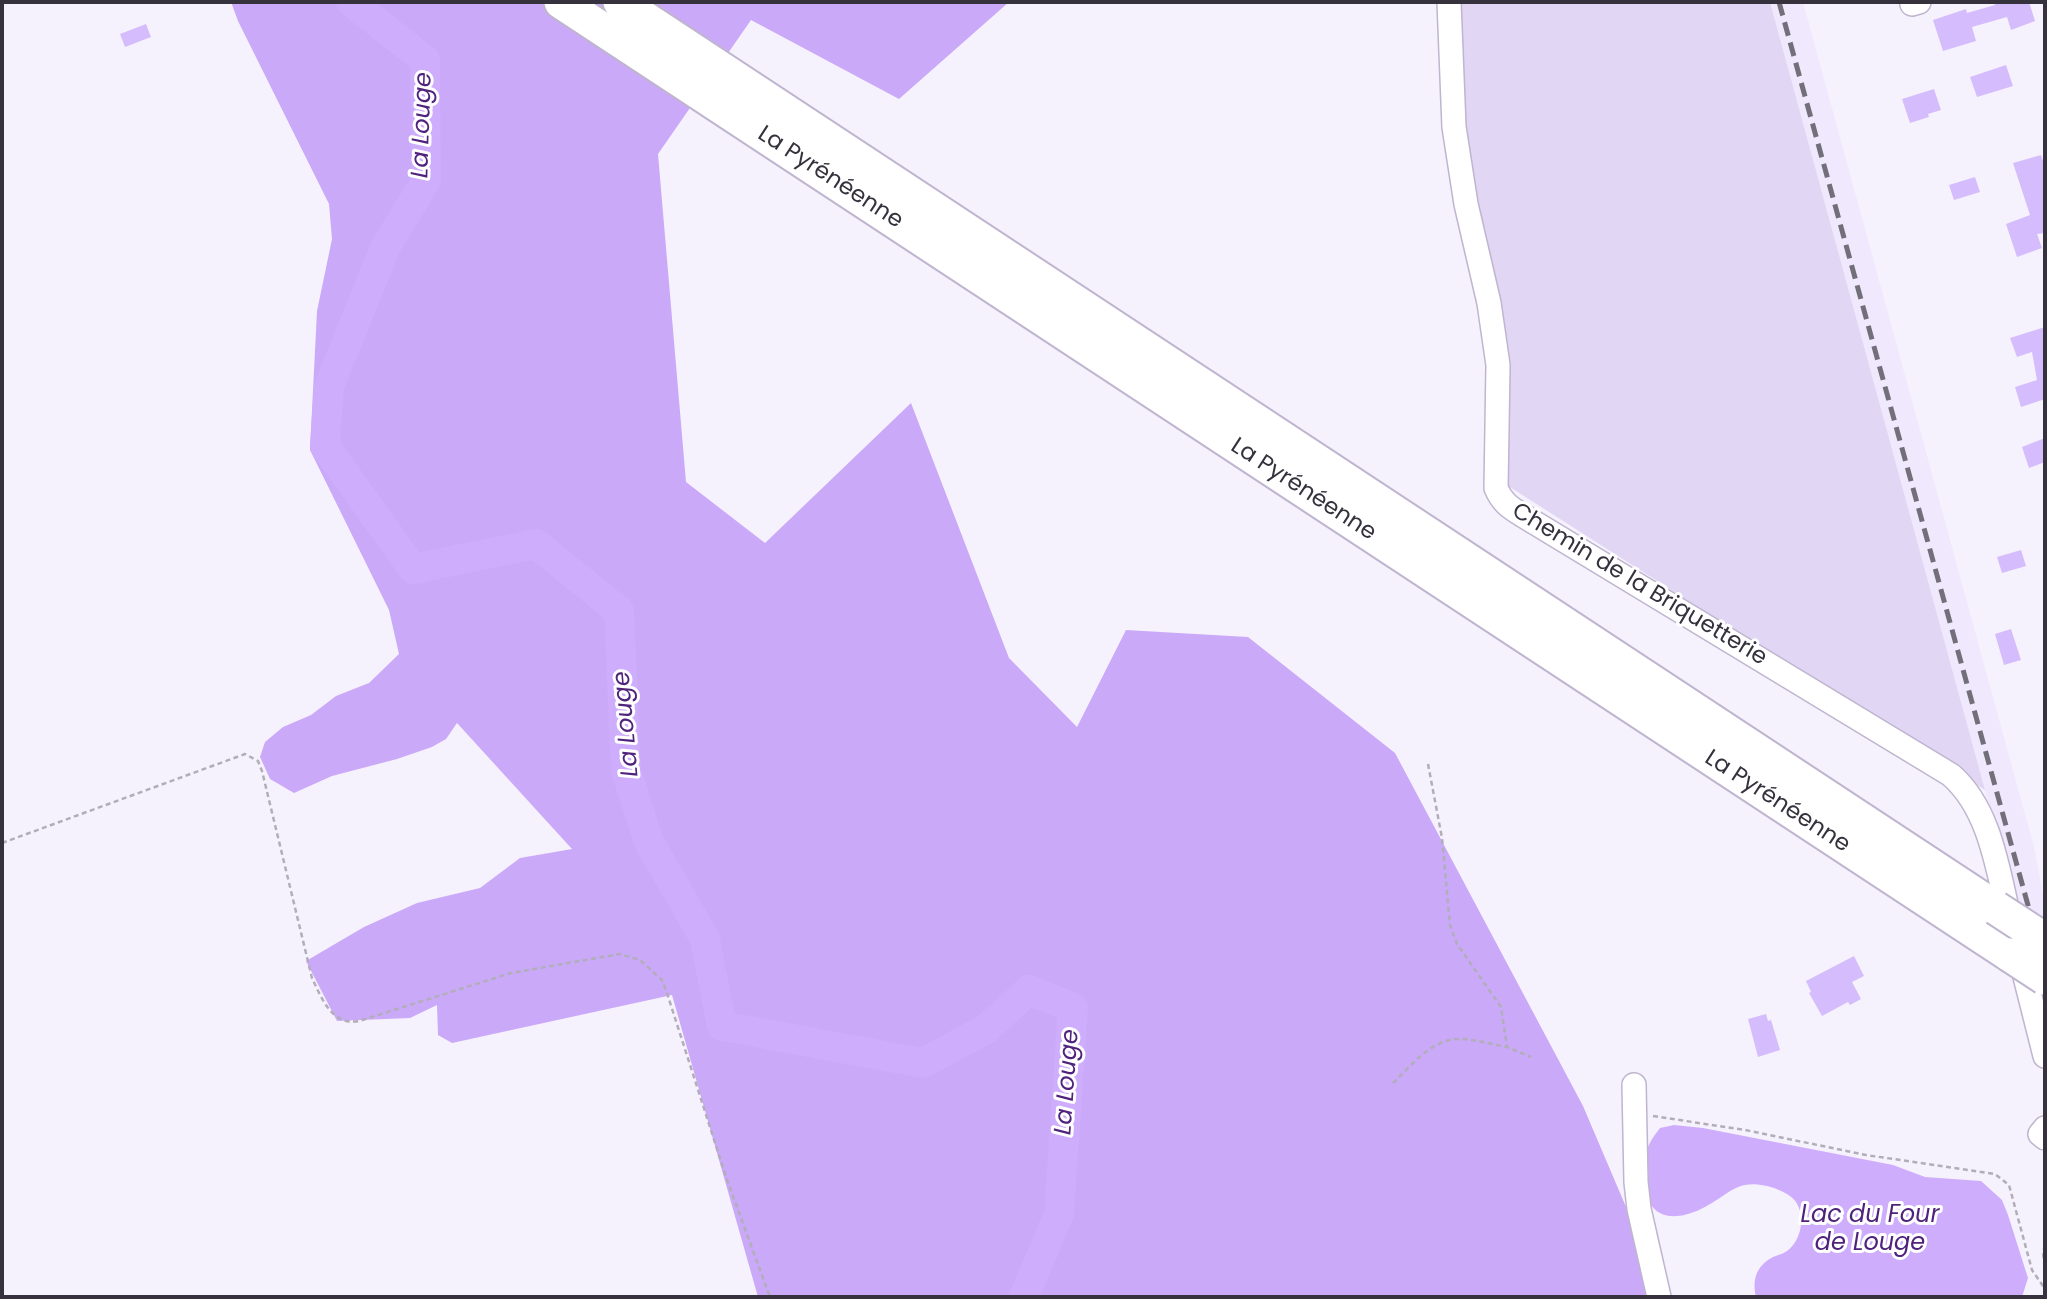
<!DOCTYPE html>
<meta charset="utf-8">
<style>
body{margin:0}
#map{position:relative;width:2047px;height:1299px;overflow:hidden;background:#f6f2fd;font-family:Poppins,sans-serif}
canvas{display:block}
.frame{position:absolute;inset:0;border:4px solid #36323d;pointer-events:none}
</style>
<div id="map">
<canvas width="2047" height="1299"></canvas>
<div class="frame"></div>
</div>
<script>
const ctx = document.querySelector('canvas').getContext('2d');
ctx.lineJoin = 'round';
function fillPath(path, color) {
  ctx.fillStyle = color;
  ctx.fill(path, 'evenodd');
}
function strokePath(path, color, width, dash) {
  ctx.strokeStyle = color;
  ctx.lineWidth = width;
  ctx.lineCap = dash ? 'butt' : 'round';
  ctx.setLineDash(dash || []);
  ctx.stroke(path);
}
function drawText(font, color, halo, rows, align = 'center') {
  ctx.font = font + ' Poppins,sans-serif';
  ctx.lineWidth = 6;
  ctx.setLineDash([]);
  ctx.textBaseline = 'middle';
  ctx.strokeStyle = halo;
  ctx.fillStyle = color;
  for (const [text, x, y, turn = 0] of rows) {
    ctx.save();
    ctx.translate(x, y);
    ctx.rotate((+turn || 0) * Math.PI / 180);
    ctx.textAlign = isNaN(turn) ? turn : align;
    if (halo) ctx.strokeText(text, 0, 0);
    ctx.fillText(text, 0, 0);
    ctx.restore();
  }
}
fillPath(new Path2D(`
 M1770,2H1803L2034,847L2045,905V1030L1985,790Z`), '#f0e8fd');
fillPath(new Path2D(`
 M1456,2H1770L1985,790L1505,484L1468,155Z`), '#e1d6f4');
fillPath(new Path2D(`
 M231,2H1009L899,99L751,20L658,154L686,482L765,543L911,403L1009,658L1077,727L1126,630L1248,637L1395,753L1583,1106L1655,1275L1659,1297H758L672,995L452,1043L438,1035L437,1005L410,1018L337,1021L306,961L364,927L417,903L480,888L520,858L572,849L457,723L446,739L432,747L397,759L332,776L294,793L270,779L260,757L265,742L283,727L311,715L336,696L369,683L399,654L389,610L310,450L317,311L332,239L329,204L238,21Z`), '#caa9f9');
fillPath(new Path2D(`
 M1674,1125L1703,1128L1893,1165L1925,1177L1981,1181L2002,1200L2008,1215L2028,1278L2022,1297H1756C1752,1280 1756,1266 1773,1257C1777,1255 1783,1254 1787,1251C1801,1241 1806,1217 1796,1202C1791,1195 1782,1191 1774,1188C1737,1176 1730,1195 1701,1209C1672,1223 1646,1218 1645,1182C1644,1157 1644,1148 1660,1128Z`), '#ceadfd');
strokePath(new Path2D(`
 M351,2L425,60L426,181L386,246L329,386L325,446L413,569L536,544L619,611L626,771L649,842L705,939L722,1026L923,1063L986,1029L1029,990L1073,1008L1059,1214L1024,1297`), '#ceadfd', 30);
fillPath(new Path2D(`
 M1994,2H2029L2035,21L2011,30L2007,17L1972,27L1976,41L1943,51L1933,20L1966,9L1967,13L1995,5Z
 M146,24L151,37L125,47L120,34Z
 M2006,65L2013,86L1977,97L1970,77Z
 M1934,89L1941,110L1928,114L1929,117L1910,123L1902,99Z
 M2041,155L2045,167V233L2037,234L2042,248L2017,257L2006,224L2030,215L2013,163Z
 M1975,177L1980,192L1954,200L1949,185Z
 M2045,327V399L2021,407L2015,387L2037,380L2032,352L2017,357L2010,338Z
 M2045,438V462L2029,468L2022,447Z
 M2021,550L2026,566L2002,573L1997,557Z
 M2011,629L2021,660L2004,665L1995,634Z
 M1854,956L1864,976L1852,982L1861,999L1850,1005L1848,1002L1822,1016L1809,993L1811,992L1806,981Z
 M1766,1014L1768,1021L1771,1020L1780,1050L1758,1057L1748,1019Z`), '#d5bcfc');
const minor = new Path2D(`
 M1449,2L1454,127L1466,204L1489,303L1498,365L1496,488C1502,502 1509,507 1522,515L1951,775C1991,810 1998,872 2010,921
 M1912,4L1919,2
 M2020,957L2045,1056
 M1634,1085L1636,1182L1639,1209L1659,1297
 M2045,1128L2040,1134L2045,1138`);
const highway = new Path2D(`
 M561,2L2010,955
 M620,2L1996,908`);
strokePath(minor, '#bfb5cf', 26);
strokePath(highway, '#bfb5cf', 37);
strokePath(new Path2D(`
 M1428,764L1442,838L1450,925L1457,944L1501,1007L1507,1047L1531,1057
 M2,843L245,754L258,761L262,771L312,978C322,999 332,1026 359,1021L511,973L620,954L640,960L662,980L666,990L726,1177L770,1297
 M1393,1083C1411,1066 1433,1037 1462,1039C1477,1040 1492,1044 1507,1047
 M1653,1116L1745,1130L1866,1155L1995,1174L2009,1185L2032,1270L2045,1289
 M2045,1245L2043,1253L2045,1266`), '#b2aeb9', 2.5, [5, 3.5]);
strokePath(minor, '#fff', 23);
strokePath(highway, '#fff', 33);
strokePath(new Path2D(`
 M1779,2L2045,967`), '#736f7a', 5, [14, 7]);
const highwayBridge = new Path2D(`
 M1996,908L2045,940
 M2010,955L2045,978`);
strokePath(highwayBridge, '#bfb5cf', 37, []);
strokePath(highwayBridge, '#fff', 33);
drawText('23px', '#36323d', '#fff', [
 ["La Pyrénéenne",830,178,33],
 ["La Pyrénéenne",1303,490,33],
 ["Chemin de la Briquetterie",1639,585,31],
 ["La Pyrénéenne",1777,802,33]
]);
drawText('italic 24px', '#4f227c', '#fff', [
 ["La Louge",423,125,-88],
 ["La Louge",627,724,-95],
 ["La Louge",1068,1082,-86],
 ["Lac du Four",1870,1216],
 ["de Louge",1870,1244]
]);
</script>
